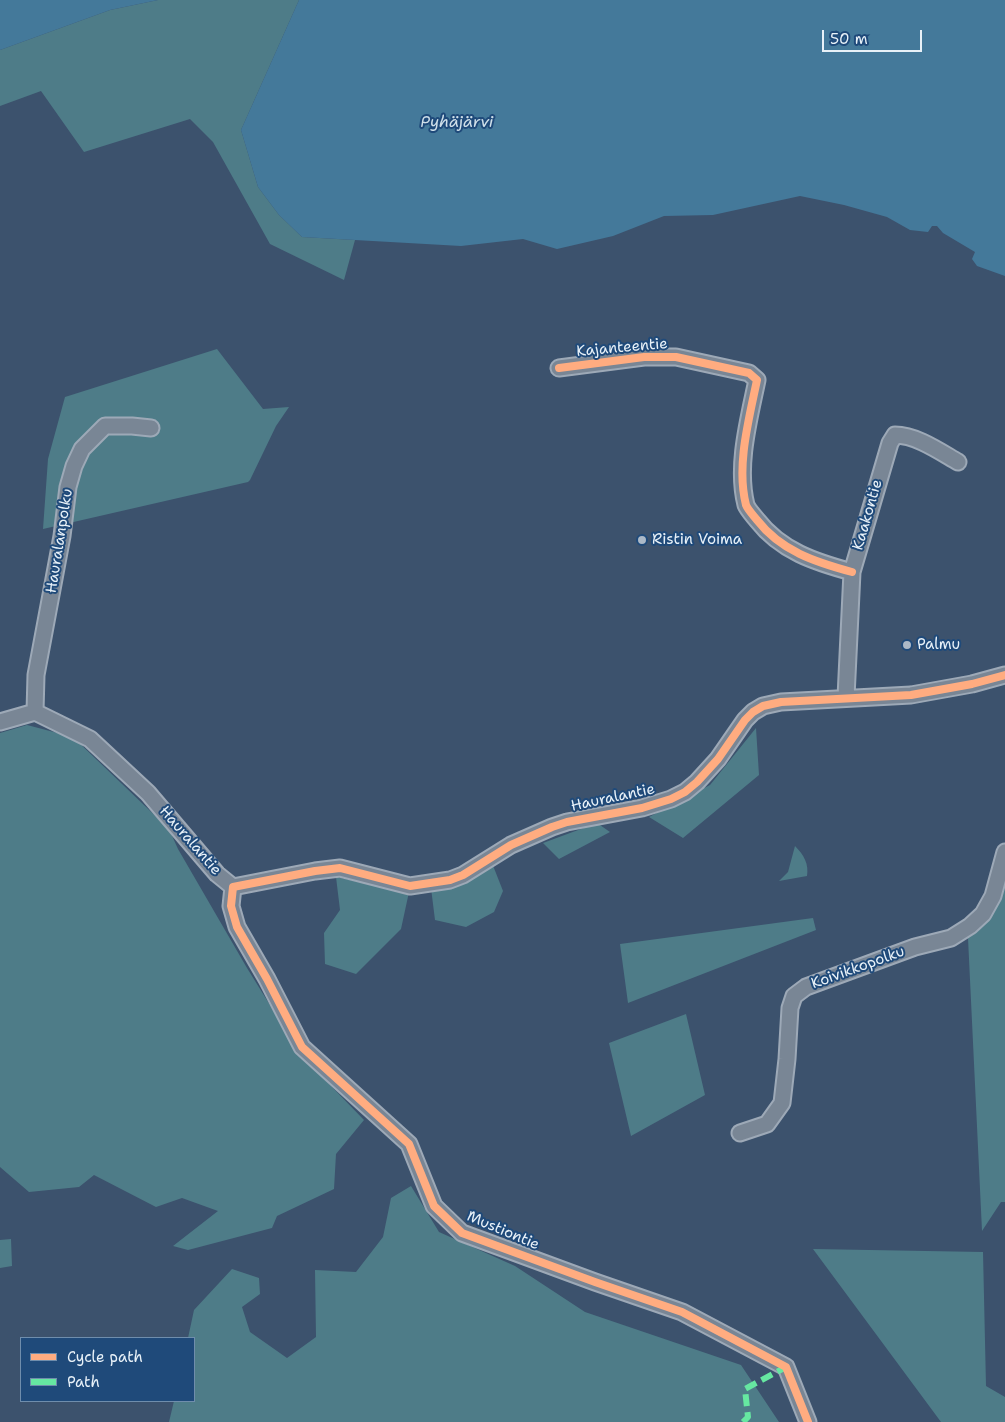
<!DOCTYPE html>
<meta charset="utf-8">
<style>
body{margin:0}
#map{position:relative;width:1005px;height:1422px;overflow:hidden;background:#3c526d;font-family:"Shantell Sans",sans-serif}
canvas{display:block}
.legend{position:absolute;left:20px;top:1337px;width:175px;height:65px;box-sizing:border-box;background:#1f4a7a;border:1px solid #6f8dac;margin:0;padding:6px 9px;list-style:none;font-size:15px;color:#e8f1f8}
.legend li{display:flex;align-items:center;gap:10px;height:25px}
.legend b{width:25px;border:1px solid #6f8dac}
.scale{position:absolute;left:822px;top:30px;width:100px;height:22px;box-sizing:border-box;border:2px solid #e8f1f8;border-top:0;padding-left:6px;font-size:15px;line-height:18px;white-space:nowrap;color:#e8f1f8;-webkit-text-stroke:4px #1f4a7a;paint-order:stroke}
</style>
<div id="map">
<canvas width="1005" height="1422"></canvas>
<ul class="legend">
<li><b style="height:6px;background:#ffac80"></b>Cycle path</li>
<li><b style="height:6px;background:#66e7a1"></b>Path</li>
</ul>
<div class="scale">50 m</div>
</div>
<script>
const ctx = document.querySelector('canvas').getContext('2d');
ctx.lineJoin = 'round';
function fillPath(path, color) {
  ctx.fillStyle = color;
  ctx.fill(path, 'evenodd');
}
function strokePath(path, color, width, dash) {
  ctx.strokeStyle = color;
  ctx.lineWidth = width;
  ctx.lineCap = dash ? 'butt' : 'round';
  ctx.setLineDash(dash || []);
  ctx.stroke(path);
}
function drawText(font, color, halo, rows, align = 'center') {
  ctx.font = font + ' "Shantell Sans",sans-serif';
  ctx.lineWidth = 4;
  ctx.setLineDash([]);
  ctx.textBaseline = 'middle';
  ctx.strokeStyle = halo;
  ctx.fillStyle = color;
  for (const [text, x, y, turn = 0] of rows) {
    ctx.save();
    ctx.translate(x, y);
    ctx.rotate((+turn || 0) * Math.PI / 180);
    ctx.textAlign = isNaN(turn) ? turn : align;
    if (halo) ctx.strokeText(text, 0, 0);
    ctx.fillText(text, 0, 0);
    ctx.restore();
  }
}
fillPath(new Path2D(`
 M158,0H299L241,130L258,187L279,215L302,237L355,240L344,280L270,244L213,142L190,119L84,152L41,91L0,106V50L110,10Z
 M217,349L263,409L289,407L276,426L250,480L248,482L43,529L48,459L65,397Z
 M27,725L73,737L169,829L178,849L247,968L301,1055L364,1120L336,1154L334,1189L277,1216L272,1228L188,1250L173,1246L218,1211L182,1198L156,1207L94,1175L79,1187L29,1192L0,1167V733Z
 M756,728L759,775L683,838L649,817L710,785Z
 M597,823L610,832L559,859L543,843Z
 M795,846C804,855 809,864 807,876L779,881L788,872Z
 M492,863L503,891L494,912L466,927L435,920L431,888Z
 M1005,871V1202H1001L982,1231L968,938L965,932Z
 M336,877L409,892L401,929L356,974L325,964L324,933L340,910Z
 M813,918L816,930L628,1003L620,944Z
 M686,1014L705,1095L631,1136L609,1043Z
 M411,1186L439,1232L515,1266L585,1312L741,1365L779,1422H169L174,1401H194V1338H188L194,1310L232,1269L259,1278L260,1294L242,1307L250,1332L287,1358L316,1337L315,1270L356,1272L383,1237L391,1198Z
 M11,1239L12,1266L0,1268V1240Z
 M813,1249L983,1252L986,1386L1005,1397V1422H941Z`), '#4e7c88');
fillPath(new Path2D(`
 M0,0H158L110,10L0,50Z
 M299,0H1005V276L977,266L972,259L975,252L943,233L937,226H932L928,232L910,230L887,217L844,205L800,196L713,215L664,216L613,236L557,249L523,239L461,246L302,237L279,215L258,187L241,130Z`), '#44799a');
const minor = new Path2D(`
 M559,368L644,357H676L749,373L757,380C749,419 736,466 746,505C748,510 754,516 757,520C781,551 815,562 852,572
 M846,697L852,572L890,443L895,435C916,435 939,451 958,462
 M35,712L36,675L62,536L68,487L74,466L82,449L105,426H132L151,428
 M0,722L35,712L90,739L148,793L217,874L233,887
 M233,887L231,906L237,927L267,979L302,1047L409,1144L434,1206L462,1233L595,1282L682,1312L786,1367L808,1422
 M233,887L315,871L340,868L410,886L450,880L463,875L511,845L552,827L567,822L642,808L671,799L685,792L697,782L718,759L745,720L753,712L763,706L781,702L911,695L972,684L1005,675
 M740,1133L767,1124L782,1103L787,1059L790,1008L794,996L806,987L915,947L951,938L970,926L983,914L993,896L1005,852`);
strokePath(minor, '#9da9b7', 19);
strokePath(minor, '#798695', 15);
strokePath(new Path2D(`
 M743,1422L748,1417L745,1389L786,1367`), '#66e7a1', 6, [12, 6]);
strokePath(new Path2D(`
 M559,368L644,357H676L749,373L757,380C749,419 736,466 746,505C748,510 754,516 757,520C781,551 815,562 852,572
 M808,1422L786,1367L682,1312L595,1282L462,1233L434,1206L409,1144L302,1047L267,979L237,927L231,906L233,887L315,871L340,868L410,886L450,880L463,875L511,845L552,827L567,822L642,808L671,799L685,792L697,782L718,759L745,720L753,712L763,706L781,702L911,695L972,684L1005,675`), '#ffac80', 8);
for (const [x, y, r, color] of [
 [642,540,5,"#acb9c7"],
 [907,645,5,"#acb9c7"]
]) {
  const dot = new Path2D();
  dot.arc(x, y, r, 0, 2 * Math.PI);
  ctx.fillStyle = color;
  ctx.fill(dot);
  strokePath(dot, '#1f4a7a', 2);
}
drawText('15px', '#e8f1f8', '#1f4a7a', [
 ["Kajanteentie",622,348,-5],
 ["Kaakontie",868,515,-74],
 ["Hauralanpolku",60,541,-81],
 ["Hauralantie",613,798,-12],
 ["Hauralantie",190,841,49],
 ["Koivikkopolku",858,968,-20],
 ["Mustiontie",503,1231,23]
]);
drawText('15px', '#e8f1f8', '#1f4a7a', [
 ["Ristin Voima",652,540],
 ["Palmu",917,645]
], 'left');
drawText('italic 16px', '#d0e0ea', '#1f4a7a', [
 ["Pyhäjärvi",457,123]
]);
</script>
